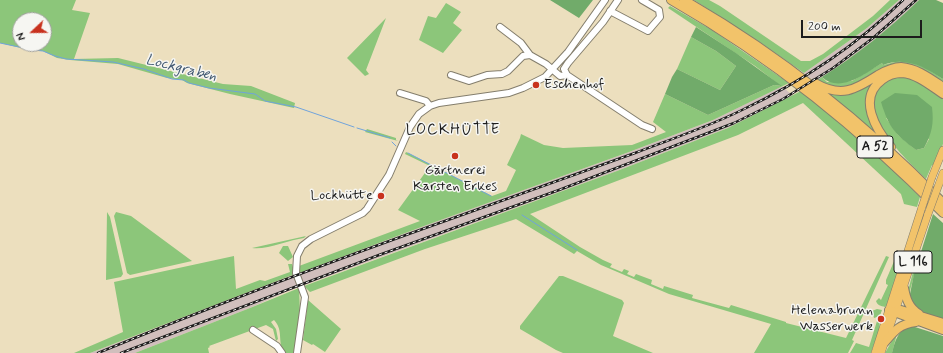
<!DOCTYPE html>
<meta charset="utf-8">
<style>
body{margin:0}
#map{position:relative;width:943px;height:353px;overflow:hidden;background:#ecdfbe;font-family:Mynerve,sans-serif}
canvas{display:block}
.north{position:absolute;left:12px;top:12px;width:40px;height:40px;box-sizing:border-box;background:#f6f6f2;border:1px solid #9f9f9c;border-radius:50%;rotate:248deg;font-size:11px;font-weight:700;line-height:16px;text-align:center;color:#1c1c1c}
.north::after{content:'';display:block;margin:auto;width:14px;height:18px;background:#c8321e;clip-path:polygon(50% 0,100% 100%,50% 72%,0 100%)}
.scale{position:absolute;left:801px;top:20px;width:121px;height:18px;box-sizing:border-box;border:2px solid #1c1c1c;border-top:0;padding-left:5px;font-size:12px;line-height:14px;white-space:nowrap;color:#1c1c1c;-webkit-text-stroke:3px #f6f6f2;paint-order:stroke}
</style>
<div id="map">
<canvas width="943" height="353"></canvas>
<div class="north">N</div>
<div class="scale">200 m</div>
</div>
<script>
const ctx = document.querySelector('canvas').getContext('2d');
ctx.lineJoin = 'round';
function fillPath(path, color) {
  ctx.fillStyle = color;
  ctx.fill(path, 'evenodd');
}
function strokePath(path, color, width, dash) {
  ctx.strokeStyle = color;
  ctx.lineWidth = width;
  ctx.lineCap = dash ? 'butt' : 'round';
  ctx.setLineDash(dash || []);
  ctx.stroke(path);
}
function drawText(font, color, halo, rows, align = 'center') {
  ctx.font = font + ' Mynerve,sans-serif';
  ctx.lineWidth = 3;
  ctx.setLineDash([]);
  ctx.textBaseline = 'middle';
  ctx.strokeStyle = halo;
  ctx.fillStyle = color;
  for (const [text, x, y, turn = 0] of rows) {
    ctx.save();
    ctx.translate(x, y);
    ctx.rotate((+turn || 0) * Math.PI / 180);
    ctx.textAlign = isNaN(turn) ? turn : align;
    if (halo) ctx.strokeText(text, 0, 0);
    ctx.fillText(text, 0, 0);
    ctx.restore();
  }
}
fillPath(new Path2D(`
 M899,0H919L896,22L863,49L816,82L804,73L867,28Z
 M782,86L793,96L728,128L617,171L288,291L250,308L135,353H90L424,226L629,152L713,120Z`), '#d1bfbd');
fillPath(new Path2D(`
 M0,0H76L72,10L90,13L74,59L118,58L223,84L251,86L295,103L294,108L230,94L187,83L182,80L167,78L118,64L70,60L57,58L43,51H34L0,43ZM20,20H44V44H20Z
 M694,0H709L720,6L801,61H810L823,54L873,16L890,0H899L867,28L804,73L758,41Z
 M446,3L461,12L453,23L462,30L443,53L419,40L428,16L436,18Z
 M670,6L712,30L789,83L713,120L629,152L424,226L299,273V266L420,221L398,210L430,166L405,154L406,152L492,196L506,191L516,170L507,165L520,138L521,134L544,145L563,148L632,145L666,132L653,122L665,94L708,115L774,85L781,86L755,66L668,8Z
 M386,18L366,70L369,74L365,76L347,58Z
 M691,37L716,51L736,66L720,90L677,69Z
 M904,61C919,63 931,71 943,79V83L923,71L864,81L838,89L816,81L822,77L827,82L852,81L882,63L883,65L895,62Z
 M900,69C916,69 930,81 943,89V91C922,78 898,60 876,83C870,90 868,100 869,109C870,115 872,122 875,127C877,130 880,134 880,137L827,92C861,99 870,74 900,69Z
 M900,77L916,80L943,97V144L934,166L932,165L926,179C909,162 856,114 879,88C886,81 891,78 900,77ZM886,118L929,139L924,148L916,150L898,135Z
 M801,91L880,157L920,197L917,207L904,204L901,194L803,103L738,135L530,214L580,247L603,260L612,264L610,267L622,272L624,269L629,271L627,274L634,277L636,274L652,280L651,284L663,289L664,286L693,295L692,298L729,308L731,305L786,322V323L846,338L886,256L889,257L852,340L854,341L848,353H754L771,324L669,294L601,265L577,251L574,254L516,219L425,249L310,292L304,286L617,171L728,128Z
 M367,129L396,138V140L398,141L365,132Z
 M107,212L110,217L123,274L121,277L106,280Z
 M116,212L131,216L192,261L130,275L127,273L114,216Z
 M306,236L304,238C289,240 267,250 252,248Z
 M283,246H288L293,257L288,261L279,253Z
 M234,256L236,289L260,280L265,281L290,272L288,264H292L295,274L90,353H74L123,332L114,282Z
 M895,259L902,260L887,305L885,307C881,306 877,305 876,301L879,298L881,300L888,285L886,284V280Z
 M915,264L917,265L909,294L907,295Z
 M559,276H563L622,300L624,303L613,336L653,353H563L556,350L520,329V326Z
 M299,288L300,312L295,353H284C277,341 284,331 274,320L271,322L276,329L278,339L276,341L273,329L266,325L209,346L210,347L208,348L209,353H135L250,308Z
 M308,300L341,329L325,352L313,344L312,345L303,340Z
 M877,309L882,310L878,321H880L879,331L871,353H850L856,343L869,347L877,321V317L874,318L872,311Z
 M898,330L892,353H885Z`), '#8cc67a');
fillPath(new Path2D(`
 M550,0H593L579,18Z
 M919,0H936L943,3V79C924,67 906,56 883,65L882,63C866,73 840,94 822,77C857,55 889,29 919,0Z
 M696,27L736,53L782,86L774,85L708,115L665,94L672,77L677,69L720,90L736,66L716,51L691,37Z
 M895,93L917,95L932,107C934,124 932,133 924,148L916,150C895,134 889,128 881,102Z
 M933,214L943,223V319L919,311L907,295L910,294L914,274Z
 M909,327H915L943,336V353H892C895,342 897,331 909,327Z`), '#71ab6a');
strokePath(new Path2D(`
 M0,43L33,50L43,51L55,56L66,59L113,62L144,69L172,79L184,80L189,83L209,88L255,94L265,101L296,107L354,127
 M357,128L390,138
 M392,142L396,146
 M408,153L491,196
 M522,215L577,250`), '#70a3db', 1);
const minor = new Path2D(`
 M610,11L648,31L660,17L659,10L642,0
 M500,27L521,43L530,55
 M451,75L469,81L487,75L502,74L508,71L523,56L530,55L546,64L560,76L567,75L642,125L652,129
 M567,75L564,69L568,63L603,22L618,0
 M400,93L426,101L430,106
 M253,330L277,346L282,353
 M297,353L305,297L296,273L297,256L302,246L311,239L363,213L367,209L389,175L410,127L419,114L430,106L439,103L509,93L523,88L545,77L568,52L605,0`);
const major = new Path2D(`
 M932,177L943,150
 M939,184L943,173
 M875,353L922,207
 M881,353L928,214`);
const highway = new Path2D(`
 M671,0C774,59 860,129 943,213
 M684,0C780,55 866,124 943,203
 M815,83C841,98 855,90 878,75C885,71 893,67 901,67C917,68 931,79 943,87
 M891,147C876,130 857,98 882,80C888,75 895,73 902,73C917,74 931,86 943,94
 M904,288C906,299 909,308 919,314
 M889,310L943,330
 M901,310L943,323
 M885,342C895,330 900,324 916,322`);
strokePath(minor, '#847e6d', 8);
strokePath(major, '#847e6d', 8);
strokePath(highway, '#847e6d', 10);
strokePath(minor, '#fff', 6);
strokePath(major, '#f2c36a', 7);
strokePath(highway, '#f2c36a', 8);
const rail = new Path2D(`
 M98,353C217,304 338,259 459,216C518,195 577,174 635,153C671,139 708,127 742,110C801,82 856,46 903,0
 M121,353L379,255L559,190L734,123L783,99L833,68L873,38L916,0`);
strokePath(rail, '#1c1c1c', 2.5);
strokePath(rail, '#f6f6f2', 1, [3]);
const majorBridge = new Path2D(`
 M922,207L932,177
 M928,214L939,184`);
strokePath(majorBridge, '#847e6d', 8, []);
strokePath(majorBridge, '#f2c36a', 7);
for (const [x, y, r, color] of [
 [536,85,4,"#c8321e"],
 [455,156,4,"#c8321e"],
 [381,196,4,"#c8321e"],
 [881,319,4,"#c8321e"]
]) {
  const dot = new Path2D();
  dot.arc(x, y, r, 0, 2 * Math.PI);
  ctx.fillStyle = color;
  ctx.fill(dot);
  strokePath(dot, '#f6f6f2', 1.5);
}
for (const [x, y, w] of [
 [875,147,36],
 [913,262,38]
]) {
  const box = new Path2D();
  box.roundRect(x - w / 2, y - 11, w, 22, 3);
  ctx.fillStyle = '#f6f6f2';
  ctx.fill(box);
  strokePath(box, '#1c1c1c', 1);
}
drawText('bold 13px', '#1c1c1c', null, [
 ["A 52",875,147],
 ["L 116",913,262]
]);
drawText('14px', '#1c1c1c', '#f6f6f2', [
 ["Eschenhof",544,85,"left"],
 ["Gärtnerei",455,171,"center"],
 ["Karsten Erkes",455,187,"center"],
 ["Lockhütte",373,196],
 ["Helenabrunn",873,311],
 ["Wasserwerk",873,327]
], 'right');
drawText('italic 15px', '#425972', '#f6f6f2', [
 ["Lockgraben",181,69,14]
]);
ctx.letterSpacing = '1px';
drawText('15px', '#1c1c1c', '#f6f6f2', [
 ["LOCKHÜTTE",453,131]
]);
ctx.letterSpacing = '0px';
</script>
